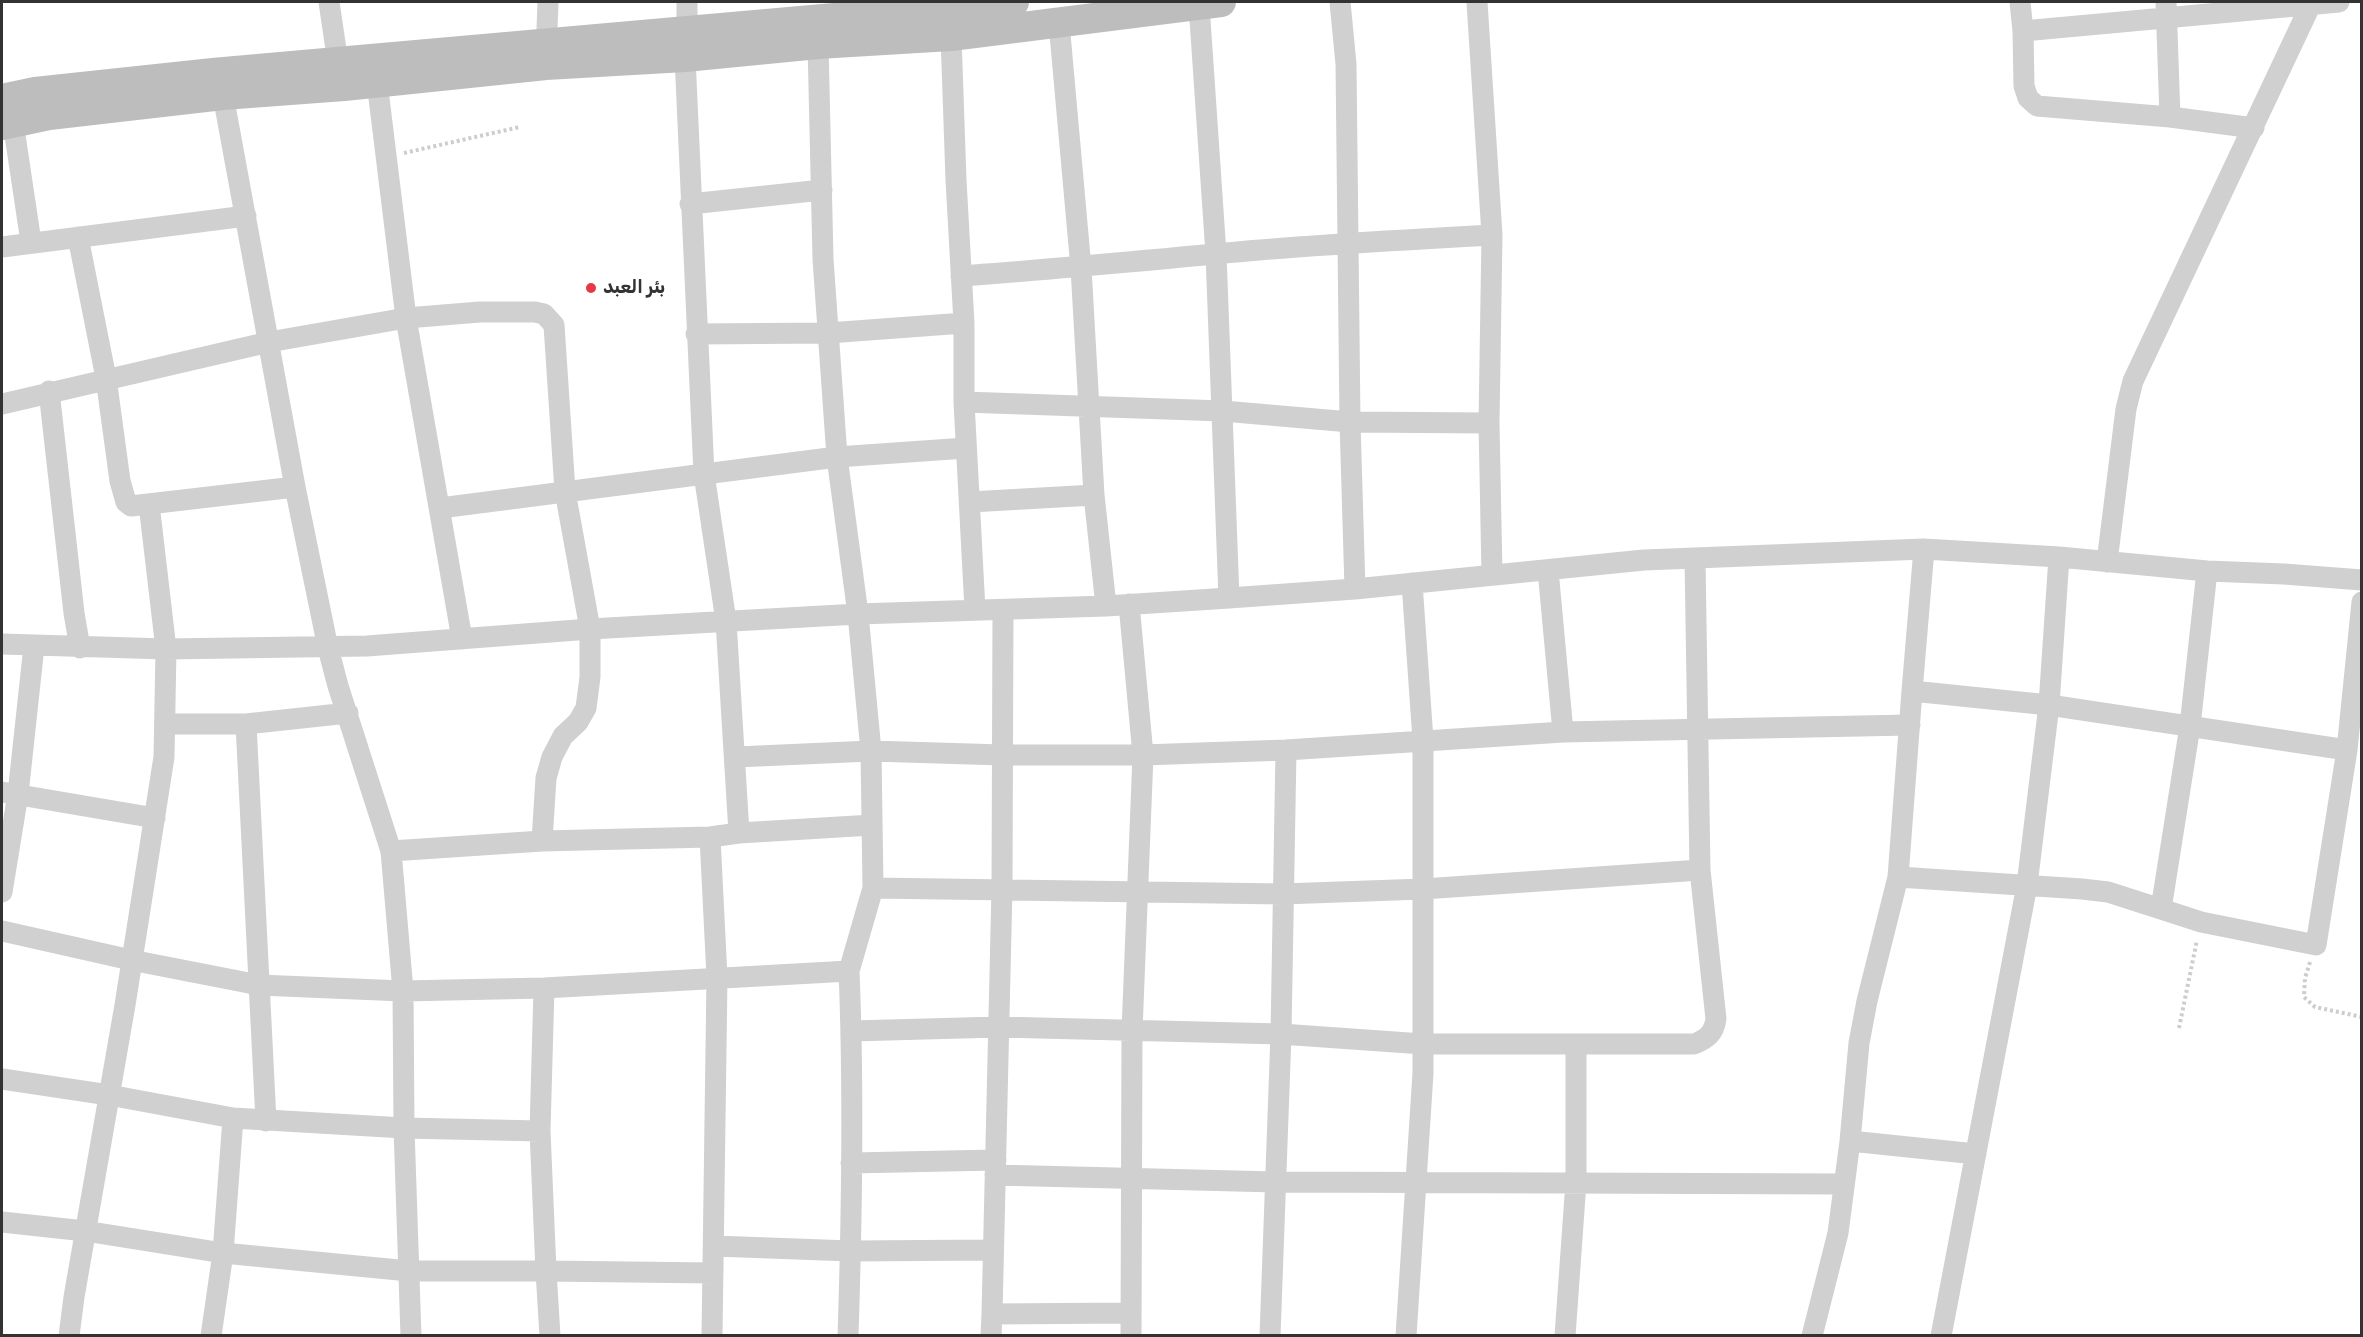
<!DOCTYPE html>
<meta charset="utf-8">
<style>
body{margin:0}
#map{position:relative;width:2363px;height:1337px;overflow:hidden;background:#fff;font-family:Rubik,sans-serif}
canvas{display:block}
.frame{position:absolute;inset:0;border:3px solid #333;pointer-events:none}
</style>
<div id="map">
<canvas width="2363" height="1337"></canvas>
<div class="frame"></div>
</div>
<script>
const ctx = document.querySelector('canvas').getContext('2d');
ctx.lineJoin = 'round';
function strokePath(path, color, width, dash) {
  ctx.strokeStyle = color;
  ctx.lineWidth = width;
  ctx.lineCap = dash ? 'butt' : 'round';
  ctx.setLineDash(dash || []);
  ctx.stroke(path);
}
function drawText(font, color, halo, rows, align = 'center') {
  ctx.font = font + ' Rubik,"Noto Sans Arabic",sans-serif';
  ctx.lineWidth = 6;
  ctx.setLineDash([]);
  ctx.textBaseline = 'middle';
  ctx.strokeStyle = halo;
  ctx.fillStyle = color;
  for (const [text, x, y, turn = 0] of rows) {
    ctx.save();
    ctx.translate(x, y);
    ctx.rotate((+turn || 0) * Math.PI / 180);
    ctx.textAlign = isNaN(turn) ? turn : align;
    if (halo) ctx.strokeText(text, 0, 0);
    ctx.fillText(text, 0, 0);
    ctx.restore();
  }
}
strokePath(new Path2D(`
 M404,153L520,127
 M2310,962L2305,978L2304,997L2315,1007L2362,1017
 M2179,1028L2197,940`), '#cdcdcd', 4, [3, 3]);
strokePath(new Path2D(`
 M329,2L338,63
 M687,2V29
 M1340,2L1346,64L1350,422L1355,589
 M1477,2L1492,235L1489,423L1492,575
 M2020,2L2023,31L2024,86L2028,98L2037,106L2170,117L2254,128
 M2166,2L2170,117
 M1199,5L1216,254L1229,598
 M1059,23L1081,268L1094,495L1106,606
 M2023,31L2339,2
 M951,36L956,180L964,323V402L975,610
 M546,55L548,2
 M685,57L704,474L726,621L739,833
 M377,82L406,318L462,639
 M223,95L295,487L328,648L338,686L391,851L403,991L404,1128L411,1336
 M13,122L31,242
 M690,204L822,190
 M78,237L106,378L120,481L126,502L131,506L295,487
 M2,247L246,216
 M961,276C1046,270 1130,262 1215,254C1307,245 1399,240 1492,235
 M696,334L828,333L964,323
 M49,391L74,613L80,648
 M964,402L1223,411L1350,422L1489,423
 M2,404L269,342L406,318L480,312H535L544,314L554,325L565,491L590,629V677L586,708L578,722L563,736L552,757L546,778L542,841L391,851
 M970,502L1094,495
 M440,508L837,457L966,448
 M1924,549L1912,691L2049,705L2347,750L2316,945L2201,922L2161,909L2190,726L2207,571
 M2107,562L2126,409L2133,381L2311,4
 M1548,570L1563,732
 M1129,604L1143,755L1132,1031L1131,1336
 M1003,610L1002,888L992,1314L1130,1313
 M2,644L166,649L367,646L590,629L858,614L1106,606L1229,598L1355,589L1644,560L1924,549L2059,557L2207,571L2284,574L2362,580
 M165,724H246L348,713
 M246,724L266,1121
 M2347,750L2362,602
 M736,757L871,751L1003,755H1143L1286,750L1563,732L1910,725
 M2,792L155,818
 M710,837L717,977L712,1336
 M542,841L710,837L739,833L872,825
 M1898,877L2082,889L2108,892L2161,909
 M873,888L1283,894L1423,889L1700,870
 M2,892L18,794L34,646
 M2,931L131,960L259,985L403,991L544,988L849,971L873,888L871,751L858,614L837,457L823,259L818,44
 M852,1031L999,1027L1281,1034L1423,1044H1694C1707,1039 1714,1033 1716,1019L1700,870L1695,559
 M2,1079L109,1095L233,1118L404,1128L540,1131L546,1271H409L223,1253L85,1231L2,1222
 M540,1131L544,988
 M1850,1141L1976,1154
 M851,1163L996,1160
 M995,1175L1276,1182L1844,1184
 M714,1246L851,1251L993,1250
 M69,1336L74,1297L125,1005L164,757L166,649L149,504
 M211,1336L223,1253L233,1118
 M550,1336L546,1271L713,1273
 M848,1336C852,1214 854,1092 849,971
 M991,1336L992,1314
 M1270,1336L1281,1034L1286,750
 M1406,1336L1423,1073V740L1412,583
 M1565,1336L1576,1182V1045
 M1812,1336L1838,1233L1850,1141L1859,1043L1867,1001L1898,877L1912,691
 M1941,1336L2027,885L2049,705L2059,557`), '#d0d0d0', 21);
strokePath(new Path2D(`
 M2,99L35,92L213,73L1014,2
 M2,125L49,115L223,95L344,86L546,65L685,57L818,44L951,36L1221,2`), '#bdbdbd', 30);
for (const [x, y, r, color] of [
 [591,288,6,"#e63946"]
]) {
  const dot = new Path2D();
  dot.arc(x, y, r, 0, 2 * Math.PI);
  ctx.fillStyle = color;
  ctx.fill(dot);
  strokePath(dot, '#fff', 2);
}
drawText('bold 18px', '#333', '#fff', [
 ["بئر العبد",603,288]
], 'left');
</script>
